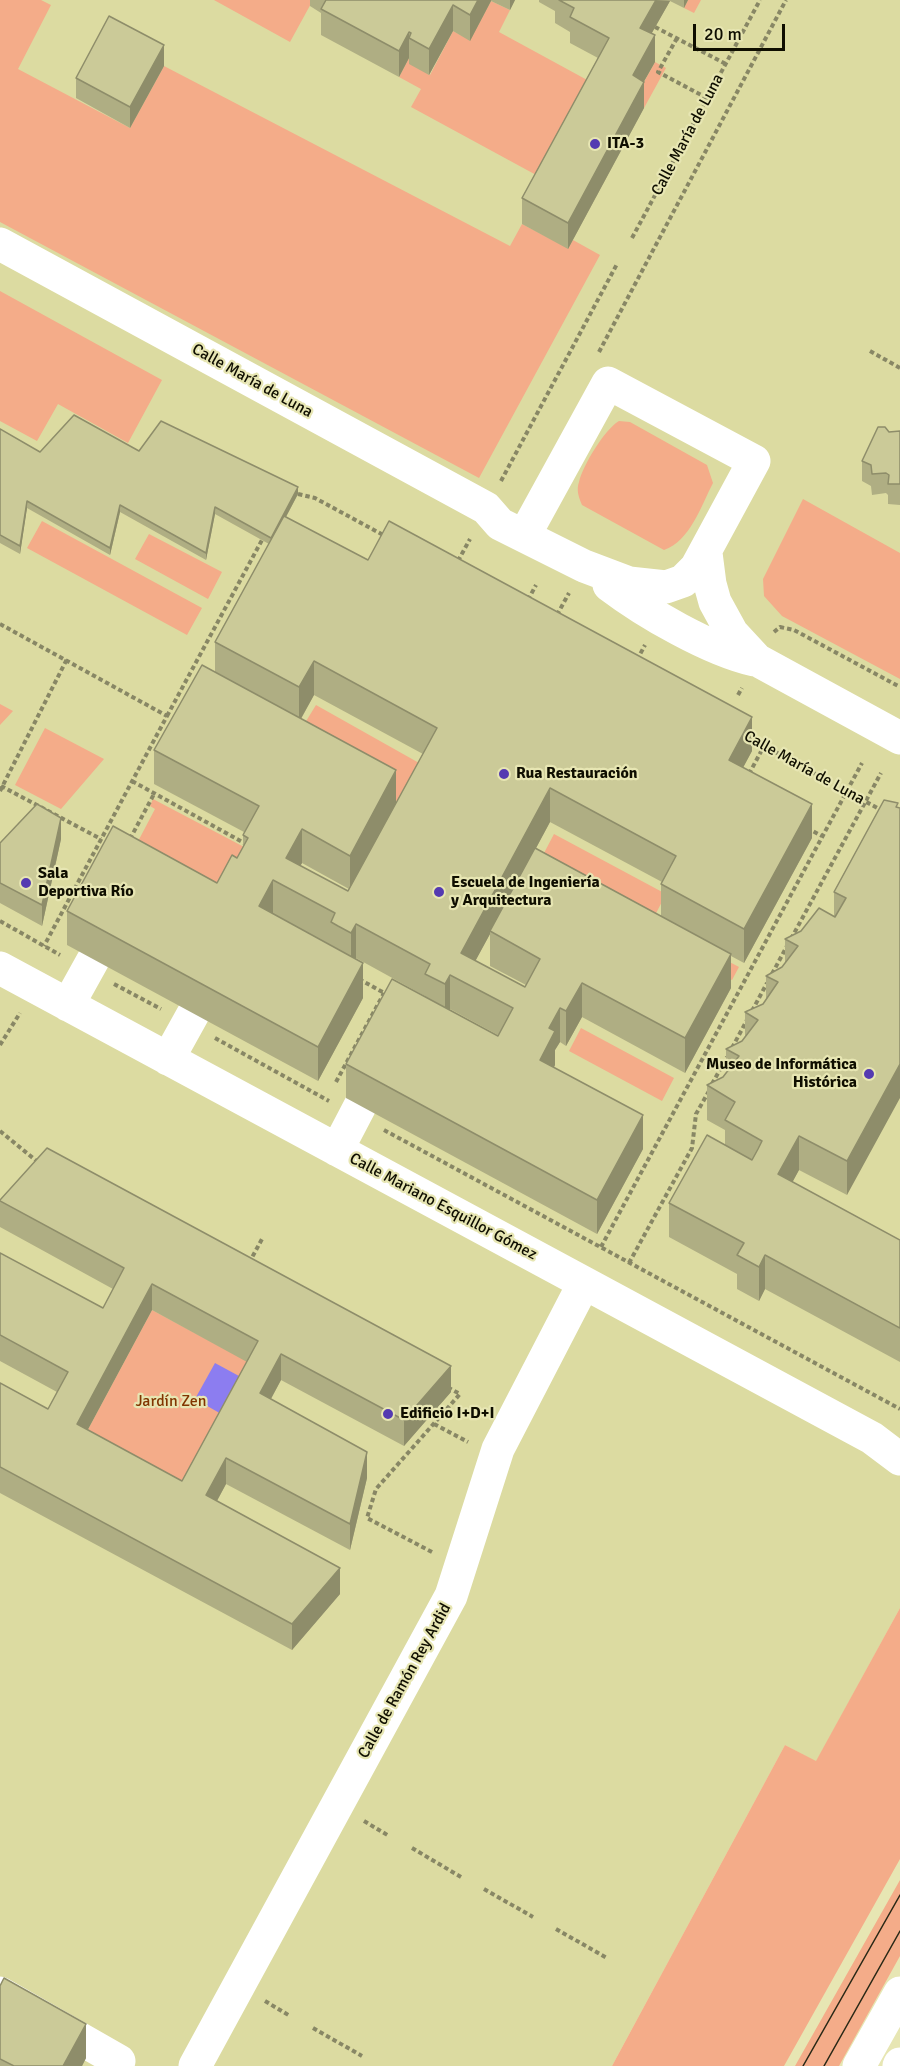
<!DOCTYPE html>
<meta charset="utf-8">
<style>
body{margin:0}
#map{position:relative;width:900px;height:2066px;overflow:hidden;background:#e7e6b3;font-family:Signika,sans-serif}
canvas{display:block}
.scale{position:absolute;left:693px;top:24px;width:92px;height:27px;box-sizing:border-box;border:3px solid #0f0e00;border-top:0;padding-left:8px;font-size:18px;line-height:21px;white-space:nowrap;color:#0f0e00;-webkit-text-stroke:4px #e7e6b3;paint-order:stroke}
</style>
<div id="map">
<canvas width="900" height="2066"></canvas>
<div class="scale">20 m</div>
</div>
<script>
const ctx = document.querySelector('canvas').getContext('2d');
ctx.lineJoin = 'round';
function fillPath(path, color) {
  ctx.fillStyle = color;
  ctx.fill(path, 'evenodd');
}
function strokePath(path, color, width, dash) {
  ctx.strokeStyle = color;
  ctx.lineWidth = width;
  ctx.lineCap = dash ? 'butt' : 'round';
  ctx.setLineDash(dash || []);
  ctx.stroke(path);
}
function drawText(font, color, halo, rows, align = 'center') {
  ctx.font = font + ' Signika,sans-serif';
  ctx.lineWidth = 4.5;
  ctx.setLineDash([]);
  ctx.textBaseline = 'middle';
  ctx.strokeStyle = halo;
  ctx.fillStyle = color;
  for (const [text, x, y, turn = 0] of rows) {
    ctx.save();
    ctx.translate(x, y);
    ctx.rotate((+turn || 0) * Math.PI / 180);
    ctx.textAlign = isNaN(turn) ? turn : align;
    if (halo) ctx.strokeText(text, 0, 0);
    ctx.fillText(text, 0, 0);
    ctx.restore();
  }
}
fillPath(new Path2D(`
 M0,0H900V1608L816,1762L785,1745L612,2066H0Z`), '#dcdba1');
fillPath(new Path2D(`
 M0,0H41L51,5L18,69L130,128L164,66L510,246L522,224L568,248L573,240L600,255L479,478L0,222Z
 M214,0H313L290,42Z
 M688,0H701L694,13L684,8Z
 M491,1L510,10L499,32L589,81L538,176L411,107L421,89L399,77L409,58L430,75L453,31L470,40Z
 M655,62L666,68L644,108L633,102Z
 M0,291L162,380L128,443L58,404L37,441L0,421Z
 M619,421L630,422L707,465L713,483C701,506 690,541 664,550L582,505C579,498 576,490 579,482C583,465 605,429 619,421Z
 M803,499L900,553V679L782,616L764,596L763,579Z
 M42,521L202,608L187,635L27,548Z
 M149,534L222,572L208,599L135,559Z
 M208,697L300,731L316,705L428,768L406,806Z
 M0,704L13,711L0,725Z
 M45,728L104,759L61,809L15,785Z
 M153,799L246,848L214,908L134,849L155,809L150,806Z
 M554,834L666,894L652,921L739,967L732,980L533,874Z
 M581,1028L674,1078L662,1101L569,1051Z
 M152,1310L258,1367L182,1507L77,1450Z
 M900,1608V1859L784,2066H612L785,1745L816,1761Z
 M900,1880V1956L839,2066H795Z`), '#f4ac89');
fillPath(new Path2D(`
 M215,1363L250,1382L230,1419L195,1399Z`), '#8c7df0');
strokePath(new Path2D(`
 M655,27L726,64
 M677,38L658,72L707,98
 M632,238L760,0
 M870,351L900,368
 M599,352L786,0
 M501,481L617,264
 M298,494L315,498L385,536
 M458,561L470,539
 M528,600L536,585
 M557,615L569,593
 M0,624L167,716L44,946
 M774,632L780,627L794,630L900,687
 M637,660L645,645
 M738,695L742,688
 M167,716L262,540
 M748,737L881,810
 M749,774L764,746
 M132,781L246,844
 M1,786L101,839
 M0,791L67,659
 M807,828L822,836
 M130,839L154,794
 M0,921L60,955
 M791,939L881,773
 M772,974L787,946
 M359,979L386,994
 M114,984L161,1009
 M752,1011L767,983
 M215,1038L329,1101
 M0,1045L20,1013
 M732,1048L747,1020
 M336,1082L384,993
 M712,1084L727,1057
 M384,1130L900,1409
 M0,1131L39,1163
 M601,1247L862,763
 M249,1263L262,1239
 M629,1263L692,1148L696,1114L709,1091
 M434,1424L468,1442
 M432,1552L367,1518L376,1489L460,1394L447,1387
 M364,1821L389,1836
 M412,1848L461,1877
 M484,1889L533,1917
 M556,1929L607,1958
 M265,2001L290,2016
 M313,2028L362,2056`), '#888765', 4, [4.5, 3]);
strokePath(new Path2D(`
 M0,244L486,508L500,524L584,566L629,583L666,587L683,581L696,568L754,461L608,383L524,536
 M706,553L710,584L715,602L732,633L757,660L900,738
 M609,585C646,613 710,650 754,660
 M0,968L872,1438L900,1459
 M68,1005L93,960
 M168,1059L193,1014
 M337,1150L360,1106
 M0,1993L119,2061L116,2066
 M195,2066L451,1596L498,1449L584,1283`), '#fff', 33);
strokePath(new Path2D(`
 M859,2066L900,1993
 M899,2066L900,2064`), '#fff', 33);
strokePath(new Path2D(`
 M803,2066L900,1895
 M824,2066L900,1931`), '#292816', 1.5);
fillPath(new Path2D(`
 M310,0H515L510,10L491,1L470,41L453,31L429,75L409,64V58L399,77L321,35V13L310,6Z
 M539,0H688L684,8L670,1L651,34L655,62L644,81V108L568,249L522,224V198L598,58L570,43V32L555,23V11L539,2Z
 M164,66L130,128L76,98V78Z
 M0,429L40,452L139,451L298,494L286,517L368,560L752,751L743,767L812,838L744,963L731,956V988L685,1073L582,1017L566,1046L560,1042L555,1050V1065L554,1067L643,1149L597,1234L346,1098V1064L425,996L356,958L363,998L318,1081L67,945V911L217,883L237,858L243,848V835L244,832L154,784V750L215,672V642L269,544L215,514L206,560L120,512L110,555L27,508L20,554L0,543ZM314,695L423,754L396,803L301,719ZM550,822L662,882L661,884V916L536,848ZM302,863L349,889L348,891L300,866ZM490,934V966L526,985L525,987L475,961ZM450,1009L498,1035V1036L450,1010Z
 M900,431V505L888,504V495L886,493L872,495L871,486L862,481V461L889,432Z
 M884,800L847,1195L799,1170L792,1182L900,1240V1362L765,1289L759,1301L737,1289V1274L669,1237V1203L725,1145V1130L707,1120V1085L723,1077L726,1073V1049L742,1041L745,1036V1012L763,1004L766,1000V976L782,967L785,963V939L834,916V892Z
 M61,839L42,926L0,903V843Z
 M0,1200L451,1392L404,1446L281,1380L271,1399L367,1478L350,1550L226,1484L217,1501L340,1594L292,1650L0,1493V1383L48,1409L57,1392L0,1361V1253L103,1308L113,1289L0,1227ZM152,1310L247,1362L182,1481L87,1430Z
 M0,1986L86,2058L82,2066H0Z`), '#afae83');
fillPath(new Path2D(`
 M478,0H491V1L470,41V15Z
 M510,0H515L510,10Z
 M656,0L670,1L640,54V28Z
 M684,0H688L684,8Z
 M453,5V31L429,75V49Z
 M409,32V58L399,77V51Z
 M655,35V62L633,101V75Z
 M164,45V66L130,128V107Z
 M644,82V108L568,249V223Z
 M298,487V494L271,545V538Z
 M27,501V508L20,554V546Z
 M120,505V512L110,555V548Z
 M215,507V514L206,560V553Z
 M314,661V695L299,722V687Z
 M752,717V751L729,794V760Z
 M396,770V804L350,890V856Z
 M550,788V822L491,932L490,931V934L464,982L461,953Z
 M812,804V838L744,963V929Z
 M61,818V839L42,926V905Z
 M302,829V863L288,888L286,858Z
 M273,880V914L259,906Z
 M356,924V958L351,967V933Z
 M731,954V988L685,1073V1038Z
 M363,963V998L318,1081V1047Z
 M450,975V1009L445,1018V984Z
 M582,983V1017L566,1046V1011Z
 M560,1008V1042L555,1050V1065L540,1094V1060L549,1028Z
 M900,1064V1098L847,1195V1161Z
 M643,1115V1149L597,1234V1200Z
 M799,1136V1170L778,1209V1174Z
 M765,1255V1289L759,1301V1267Z
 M152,1284V1310L77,1450V1424Z
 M281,1354V1380L260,1419V1393Z
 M451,1366V1392L404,1446V1420Z
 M367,1452V1478L350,1550V1524Z
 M226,1458V1484L206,1521V1495Z
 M340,1568V1594L292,1650V1624Z
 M86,2024V2058L82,2066H63Z`), '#8e8d6a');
const building = new Path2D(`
 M326,0H478L470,15L453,5L429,49L409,38L411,33L409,32L399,51L321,9Z
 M559,0H656L640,28L655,35L633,75L644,82L568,223L522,198L609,38L570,17L574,8Z
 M109,16L164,45L130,107L76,78Z
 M74,415L139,451L161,421L298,487L271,538L215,507L206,553L120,505L110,548L27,501L20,546L0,535V429L40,452Z
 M878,427H885L889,432L900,431V484H888L889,475L886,473L872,474L871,465L862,461Z
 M284,516L368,560L389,521L752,717L729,760L812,804L744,929L661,884L676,856L550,788L461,953L525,987L540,959L490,931L535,848L731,954L685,1038L582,983L566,1011L560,1008L549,1028L555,1031L540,1060L643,1115L597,1200L346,1064L392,979L498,1036L513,1008L450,975L445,984L425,974L430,964L356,924L351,933L338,926L331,922L335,913L273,880L259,906L363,963L318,1047L67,911L113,826L217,883L232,855L237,858L248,838L243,835L259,806L154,750L202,665L396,770L350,856L302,829L286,858L348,891L437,728L314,661L299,687L215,642Z
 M884,800L898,803L896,807L900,808V1064L847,1161L799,1136L778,1174L900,1240V1328L765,1255L759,1267L737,1255L744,1243L669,1203L707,1135L752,1160L758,1149L762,1141L725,1120L735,1102L707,1085L723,1077L739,1056L726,1049L742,1041L758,1020L745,1012L763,1004L778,982L766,976L782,967L798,946L785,939L801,931L819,908L835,917L846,898L834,892Z
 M37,804L61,818L42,905L0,883V843Z
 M47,1148L451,1366L404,1420L281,1354L260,1393L367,1452L350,1524L226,1458L206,1495L340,1568L292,1624L0,1467V1383L48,1409L68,1372L0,1335V1253L103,1308L124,1268L0,1201V1200ZM152,1284L258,1341L182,1481L77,1424Z
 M4,1978L86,2024L63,2066H14L0,2059V1986Z`);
fillPath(building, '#cbca98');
strokePath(building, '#8e8d6a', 1.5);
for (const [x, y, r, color] of [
 [595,144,6,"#543ab1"],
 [504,774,6,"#543ab1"],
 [26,883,6,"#543ab1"],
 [439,892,6,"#543ab1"],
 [869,1074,6,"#543ab1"],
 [388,1414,6,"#543ab1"]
]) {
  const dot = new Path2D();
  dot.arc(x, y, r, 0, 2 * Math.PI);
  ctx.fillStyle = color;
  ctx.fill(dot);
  strokePath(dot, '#e7e6b3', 2);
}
drawText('16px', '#0f0e00', '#e7e6b3', [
 ["Calle María de Luna",688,135,-62],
 ["Calle María de Luna",252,381,29],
 ["Calle María de Luna",804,768,29],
 ["Calle Mariano Esquillor Gómez",443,1207,28],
 ["Calle de Ramón Rey Ardid",405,1681,-61]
]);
drawText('bold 16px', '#0f0e00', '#e7e6b3', [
 ["ITA-3",607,144],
 ["Rua Restauración",516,774],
 ["Sala",38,874],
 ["Deportiva Río",38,892],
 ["Escuela de Ingeniería",451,883],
 ["y Arquitectura",451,901],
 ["Museo de Informática",857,1065,"right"],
 ["Histórica",857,1083,"right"],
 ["Edificio I+D+I",400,1414]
], 'left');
drawText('16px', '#813500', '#e7e6b3', [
 ["Jardín Zen",171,1402]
]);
</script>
